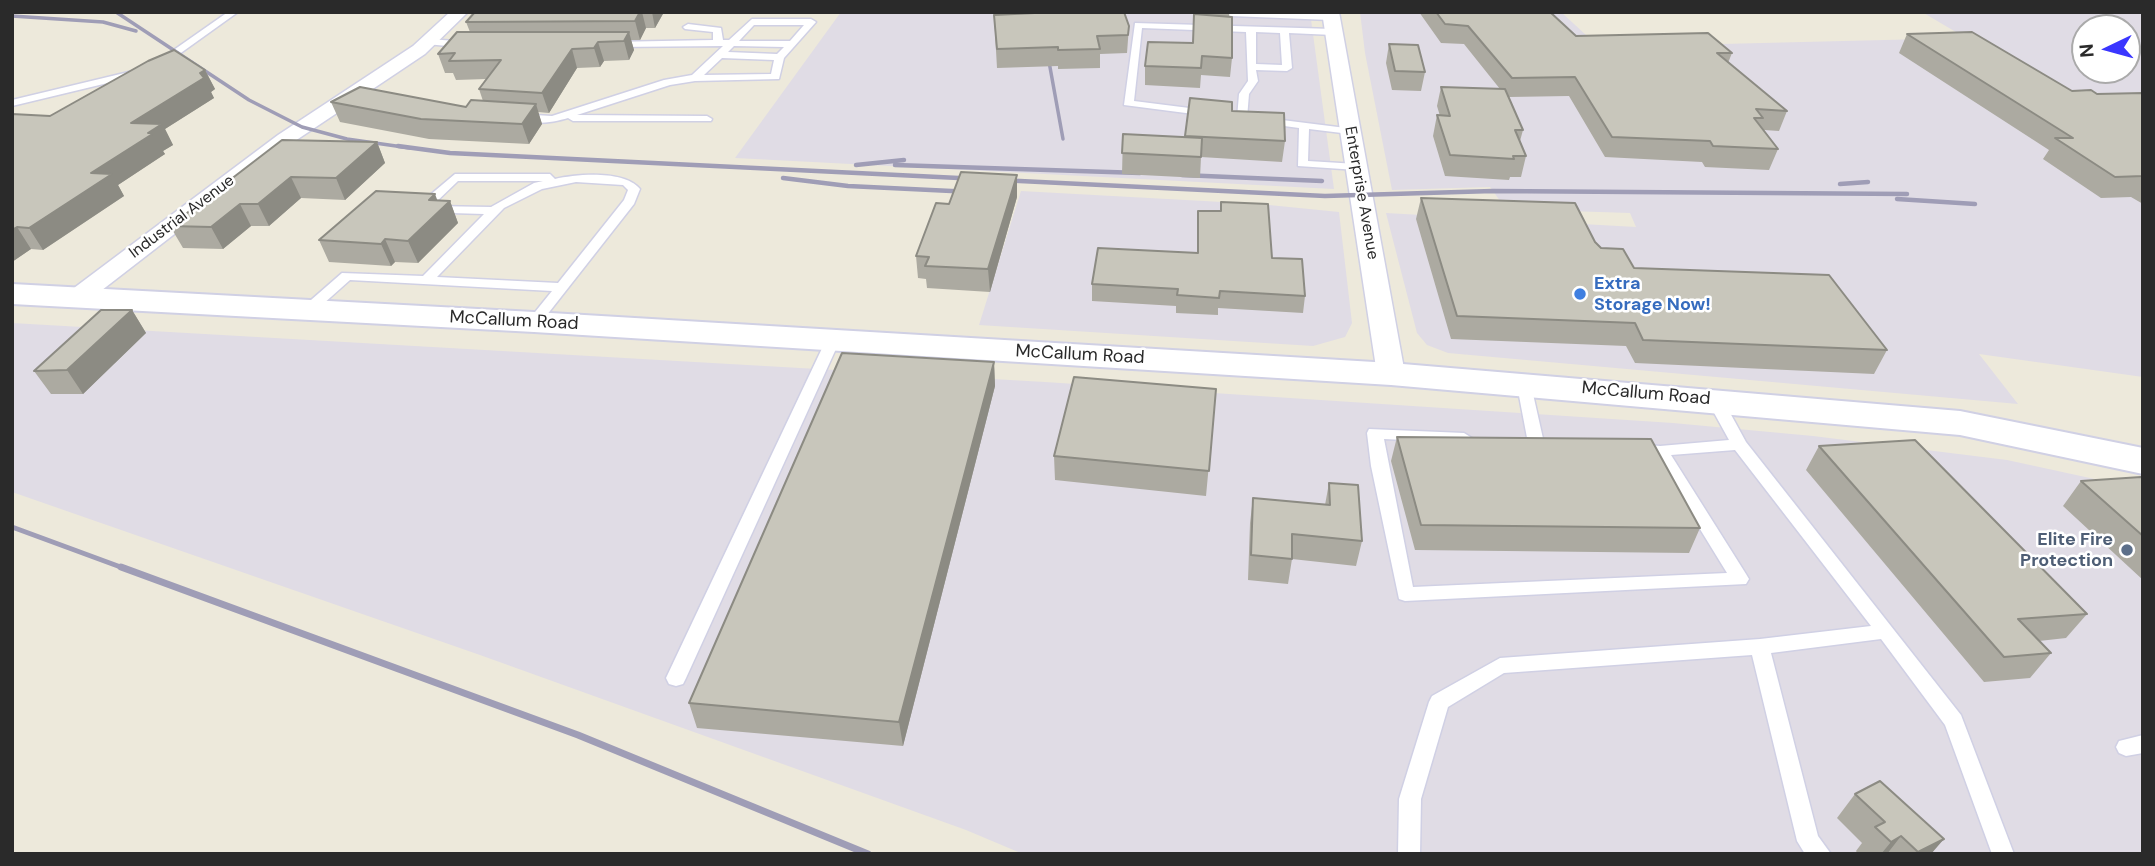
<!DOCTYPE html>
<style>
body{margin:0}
#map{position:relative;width:2155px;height:866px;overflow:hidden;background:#ede9db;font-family:"DM Sans",sans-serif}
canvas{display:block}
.frame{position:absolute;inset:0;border:14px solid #2a2a2a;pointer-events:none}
.north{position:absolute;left:2071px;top:14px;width:70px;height:70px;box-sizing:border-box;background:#fff;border:2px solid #aaa;border-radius:50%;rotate:265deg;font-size:19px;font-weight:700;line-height:28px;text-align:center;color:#2a2a2a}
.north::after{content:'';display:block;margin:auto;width:24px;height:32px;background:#3a36ff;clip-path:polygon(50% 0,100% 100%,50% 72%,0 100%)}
</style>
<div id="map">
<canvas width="2155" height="866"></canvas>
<div class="frame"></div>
<div class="north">N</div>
</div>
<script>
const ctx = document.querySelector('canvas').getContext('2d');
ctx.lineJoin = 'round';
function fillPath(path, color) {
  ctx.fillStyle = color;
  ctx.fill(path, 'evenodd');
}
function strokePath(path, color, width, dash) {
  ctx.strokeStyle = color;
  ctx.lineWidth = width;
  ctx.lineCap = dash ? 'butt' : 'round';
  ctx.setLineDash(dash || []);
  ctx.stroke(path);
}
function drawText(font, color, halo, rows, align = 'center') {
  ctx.font = font + ' "DM Sans",sans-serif';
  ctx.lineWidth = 5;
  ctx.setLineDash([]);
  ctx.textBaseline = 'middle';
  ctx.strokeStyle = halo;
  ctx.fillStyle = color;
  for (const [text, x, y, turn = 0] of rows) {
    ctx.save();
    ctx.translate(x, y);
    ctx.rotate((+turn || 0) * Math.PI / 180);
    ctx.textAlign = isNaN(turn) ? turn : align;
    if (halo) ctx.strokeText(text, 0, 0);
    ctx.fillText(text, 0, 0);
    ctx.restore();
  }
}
fillPath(new Path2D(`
 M841,12H1310L1334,189L735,158Z
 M1360,12H1561L1599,47L1966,38L1922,12H2143V377L1979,354L2018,404L1448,353L1427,345L1417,333L1386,213L1636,227L1630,213L1506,209L1490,187L1392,190L1365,53ZM2085,28H2127V70H2085Z
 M1021,191L1259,204L1339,212L1352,323L1345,337L1313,346L979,325Z
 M12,323L1045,382L1673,423L1813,436L2007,460L2113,483L2143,492V854H1023L966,830L480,655L12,492Z`), '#e0dce5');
const lane = new Path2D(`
 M228,12H238L164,65H158V61Z
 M1202,12L1330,14L1335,17L1330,20L1206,15Z
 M752,19H811L816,22L784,58L779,79L695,81L670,85L577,115L707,116L712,119L711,121H573L568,118C552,123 526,126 513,117L518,114L552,116L664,80L692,75L723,46L614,47L609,44L611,42L713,40V32L685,29L683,27L688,24L721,28L723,40H729ZM754,25H804L790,41H739ZM734,46L784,47L777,54L728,52ZM722,58L774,60L771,74L704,75Z
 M1135,23L1333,29L1338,32L1333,35L1289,33L1292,68L1287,71L1256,70L1258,81L1249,94L1247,118L1242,121L1237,118L1239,94L1248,81L1246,32L1142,28L1134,101L1213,111V115L1209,116L1124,105ZM1256,32L1280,33L1282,65L1256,64Z
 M429,39L469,42L474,45L469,48L426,44L424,42Z
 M137,70L142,73L141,75L12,106V100Z
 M1266,118L1354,129L1355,131L1350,134L1309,129L1308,161L1357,164L1363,167L1357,170L1298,166L1299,128L1262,123L1261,121Z
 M455,174H550L555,179C578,174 624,170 640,189L634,204L539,325L534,326L527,322L552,291L350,280L313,313H303L301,310L303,307L342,273L423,276L484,214L417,212V206ZM458,181H543L534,183L491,207L432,206ZM576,182L623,185L628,190L624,200L558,283L437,277L504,208L542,189Z
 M833,336L840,340L686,678L683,684L676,686L669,684L666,678L826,340Z
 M1524,380L1531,385L1544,443L1536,448L1528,443L1517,385Z
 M1715,395L1723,400L1746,442L1961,715L2014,854H1992L1945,725L1881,639L1771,653L1818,836L1831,854H1805L1797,841L1752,655L1504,673L1448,707L1421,799L1420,854H1398L1399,799L1429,702L1432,696L1500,658L1760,639L1871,626L1735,450L1671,455L1746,574L1749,579L1746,584L1405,601L1399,599L1371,466L1367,433L1369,429L1464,433L1472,438L1464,443L1384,439L1413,587L1727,573L1655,456L1636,454L1628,449L1636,444L1660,446L1729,440L1707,400Z
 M2143,735V753L2126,756L2119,753L2116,747L2119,741Z`);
const street = new Path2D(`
 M450,12H468L425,54L292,143L84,304L75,307L66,304L62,299L66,294L278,135L413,46Z
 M1322,12H1339L1405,374L1401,380L1391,382L1381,380L1377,374Z`);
const secondary = new Path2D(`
 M12,284L534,312L1391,363L1960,411L2143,448V474L1960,435L1391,385L534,332L12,304Z`);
strokePath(lane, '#d0d0e4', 3);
strokePath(street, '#d0d0e4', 3);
strokePath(secondary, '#d0d0e4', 4);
fillPath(lane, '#fff');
fillPath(street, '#fff');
fillPath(secondary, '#fff');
strokePath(new Path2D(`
 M116,12L249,100L302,127L347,139L410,148
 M1040,12L1063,139
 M12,16L103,22L136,31`), '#9f9db6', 3.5);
strokePath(new Path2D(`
 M398,146L450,153L1325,196L1493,191L1907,194
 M856,165L904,160
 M895,165L1140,173
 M1182,175L1322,181
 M783,178L848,186L972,192
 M1840,184L1868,182
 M1897,199L1975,204`), '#9f9db6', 4.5);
strokePath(new Path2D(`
 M12,527L126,569`), '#9f9db6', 5);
strokePath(new Path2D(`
 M121,567L578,735L868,854`), '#9f9db6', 7);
fillPath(new Path2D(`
 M475,12H664L655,28H646L640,40H631L634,50L629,60L604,61L600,67L577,68L549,113L538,112L542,124L529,144L429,139L340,122L331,102L466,107L483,101L479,89L486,79L456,80L453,73H445L438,54L470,32L466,22Z
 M1194,12H1229L1232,58L1230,77L1201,75L1200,88L1145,85V66L1193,43Z
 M1419,12H1554L1553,15L1576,36L1732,53L1728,63L1787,111L1779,131L1764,130L1778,149L1769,170L1705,167L1702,162L1605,157L1569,96L1509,97L1523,130L1520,141L1526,156L1521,177H1510L1509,180L1445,176L1433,136L1437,115L1440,116L1437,106L1441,87L1500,89L1464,44L1441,43Z
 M1086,13L1129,26L1127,53L1100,54V68L1058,69V66L997,68L994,15Z
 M1907,34L2072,91L2097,94L2143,93V204L2131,197L2101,198L2043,159L2049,150L1899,53Z
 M1389,44L1425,72L1421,91L1392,90L1386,63Z
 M205,70L215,89L211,92L214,98L165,129L173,145L163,151L165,154L118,185L124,196L43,250L31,249L12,262V114L50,116Z
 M1190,98L1232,111L1285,141L1282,162L1201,157L1200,178L1122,174L1123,134L1185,137Z
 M377,142L385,163L345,200L301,198L269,226H251L223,249L183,248L170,226Z
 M1017,175V197L990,292L927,288L926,279L918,278L916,256L949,204Z
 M1421,198L1595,242L1601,248L1634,268L1887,350L1874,374L1635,363L1626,346L1451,339L1416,219Z
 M437,200L450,201L458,223L418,263L395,262L391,266L329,262L319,240Z
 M1221,202L1305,296L1303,313L1218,308V315L1176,313V306L1092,301V284L1197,253L1198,211H1220Z
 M132,310L146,333L83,394H51L34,371Z
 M994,362L995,386L903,746L697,728L689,703Z
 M1216,389L1206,496L1055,480L1054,456Z
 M1397,437L1700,528L1689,553L1415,550L1391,461Z
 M1819,446L2087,614L2066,638L2039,641L2051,653L2030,678L1984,682L1806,470Z
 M2143,479V580L2063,506L2081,481Z
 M1329,483L1362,541L1356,566L1292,559L1288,584L1248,580L1250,523L1253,498L1325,505Z
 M1855,794L1931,854H1858L1856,851L1862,843L1837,818Z`), '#acaaa1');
fillPath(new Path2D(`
 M640,12H642L646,28L640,40L635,21Z
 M652,12H664L655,28Z
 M629,32L634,50L629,60L624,41Z
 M598,42L604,61L600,67L594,48Z
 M572,49L577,68L549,113L542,93Z
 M205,70L215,89L211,92L214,98L165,129L173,145L163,151L165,154L118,185L124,196L43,250L29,228L91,173L131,123Z
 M536,104L542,124L529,144L522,124Z
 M377,142L385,163L345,200L336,178Z
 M1017,175V197L990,292L988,269Z
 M291,177L301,198L269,226L258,204Z
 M435,194L441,210L450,201L458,223L418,263L408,241L429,200Z
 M240,204L251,226L223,249L211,227Z
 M17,227L31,249L12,262V230Z
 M385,239L395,262L391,266L381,244Z
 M132,310L146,333L83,394L67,370Z
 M994,362L995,386L903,746L899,722Z
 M1901,836L1887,854H1881L1891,842Z
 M1944,839L1931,854H1917L1918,852Z`), '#8c8b83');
const building = new Path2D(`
 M475,12H640L635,21L466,22Z
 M1055,12H1085L1086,13L1124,12L1129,26L1128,35L1097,36L1100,49L1058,50V47L997,49L994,15Z
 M1436,12H1550L1576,36L1708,33L1732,53H1717L1787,111L1756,109L1763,118H1754L1778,149L1713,146L1710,141L1612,137L1575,77L1512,78L1468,26L1445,24Z
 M1194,14L1232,17V58L1202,56L1201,68L1145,66L1148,42L1193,43Z
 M457,32H629L624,41L598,42L594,48L572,49L542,93L479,89L501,60L449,61L455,53L438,54Z
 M1972,32L2072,91L2091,90L2097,94L2143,93V176L2115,177L2055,138H2073L1907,34Z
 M1389,44L1418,45L1425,72L1395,71Z
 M174,50L205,70L200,73L204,78L131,123L162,124L148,133H154L91,173L112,174L29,228L17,227L12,230V114L50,116L148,61Z
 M360,87L466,107L471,100L536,104L522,124L421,119L331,102Z
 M1441,87L1505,89L1523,130H1515L1526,156H1513L1514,159L1450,155L1437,115L1450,116Z
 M1190,98L1232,102V111L1284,113L1285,141L1185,136Z
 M1123,134L1202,138L1201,157L1122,153Z
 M282,140L377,142L336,178L291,177L258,204H240L211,227L170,226Z
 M961,172L1017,175L988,269L925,266L929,257L916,256L936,203L949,204Z
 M376,191L435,194L429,200L450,201L408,241L385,239L381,244L319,240Z
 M1421,198L1575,203L1595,242L1601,248L1623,249L1634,268L1829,275L1887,350L1643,340L1635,323L1457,316Z
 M1221,202L1268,204L1272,258L1302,259L1305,296L1220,291L1219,298L1177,295L1178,289L1092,284L1098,248L1198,253V211H1221Z
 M101,310H132L67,370L34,371Z
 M842,353L994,362L899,722L689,703Z
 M1074,377L1216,389L1209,471L1054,456Z
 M1397,437L1651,439L1700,528L1421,525Z
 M1915,440L2087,614L2018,619L2051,653L2004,657L1819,446Z
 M2141,477L2143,479V536L2081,481Z
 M1329,483L1358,485L1362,541L1292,534V559L1251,555L1253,498L1330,505Z
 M1880,781L1944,839L1918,852L1901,836L1891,842L1875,827L1885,822L1855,794Z`);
fillPath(building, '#c8c6bb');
strokePath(building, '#8c8b83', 2);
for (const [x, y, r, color] of [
 [1580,294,7,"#3f7fe0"],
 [2127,550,7,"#5c6f8a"]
]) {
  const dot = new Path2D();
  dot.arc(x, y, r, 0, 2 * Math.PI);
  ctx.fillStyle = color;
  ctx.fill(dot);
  strokePath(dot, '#fff', 2.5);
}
drawText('16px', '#2a2a2a', '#fff', [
 ["Enterprise Avenue",1361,193,80],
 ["Industrial Avenue",182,217,-37]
]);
drawText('bold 18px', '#366cbe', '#fff', [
 ["Extra",1594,284],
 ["Storage Now!",1594,305]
], 'left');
drawText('18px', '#2a2a2a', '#fff', [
 ["McCallum Road",514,321,3],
 ["McCallum Road",1080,355,3],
 ["McCallum Road",1646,394,5]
]);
drawText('bold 18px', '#4e5e75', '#fff', [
 ["Elite Fire",2113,540],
 ["Protection",2113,561]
], 'right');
</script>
